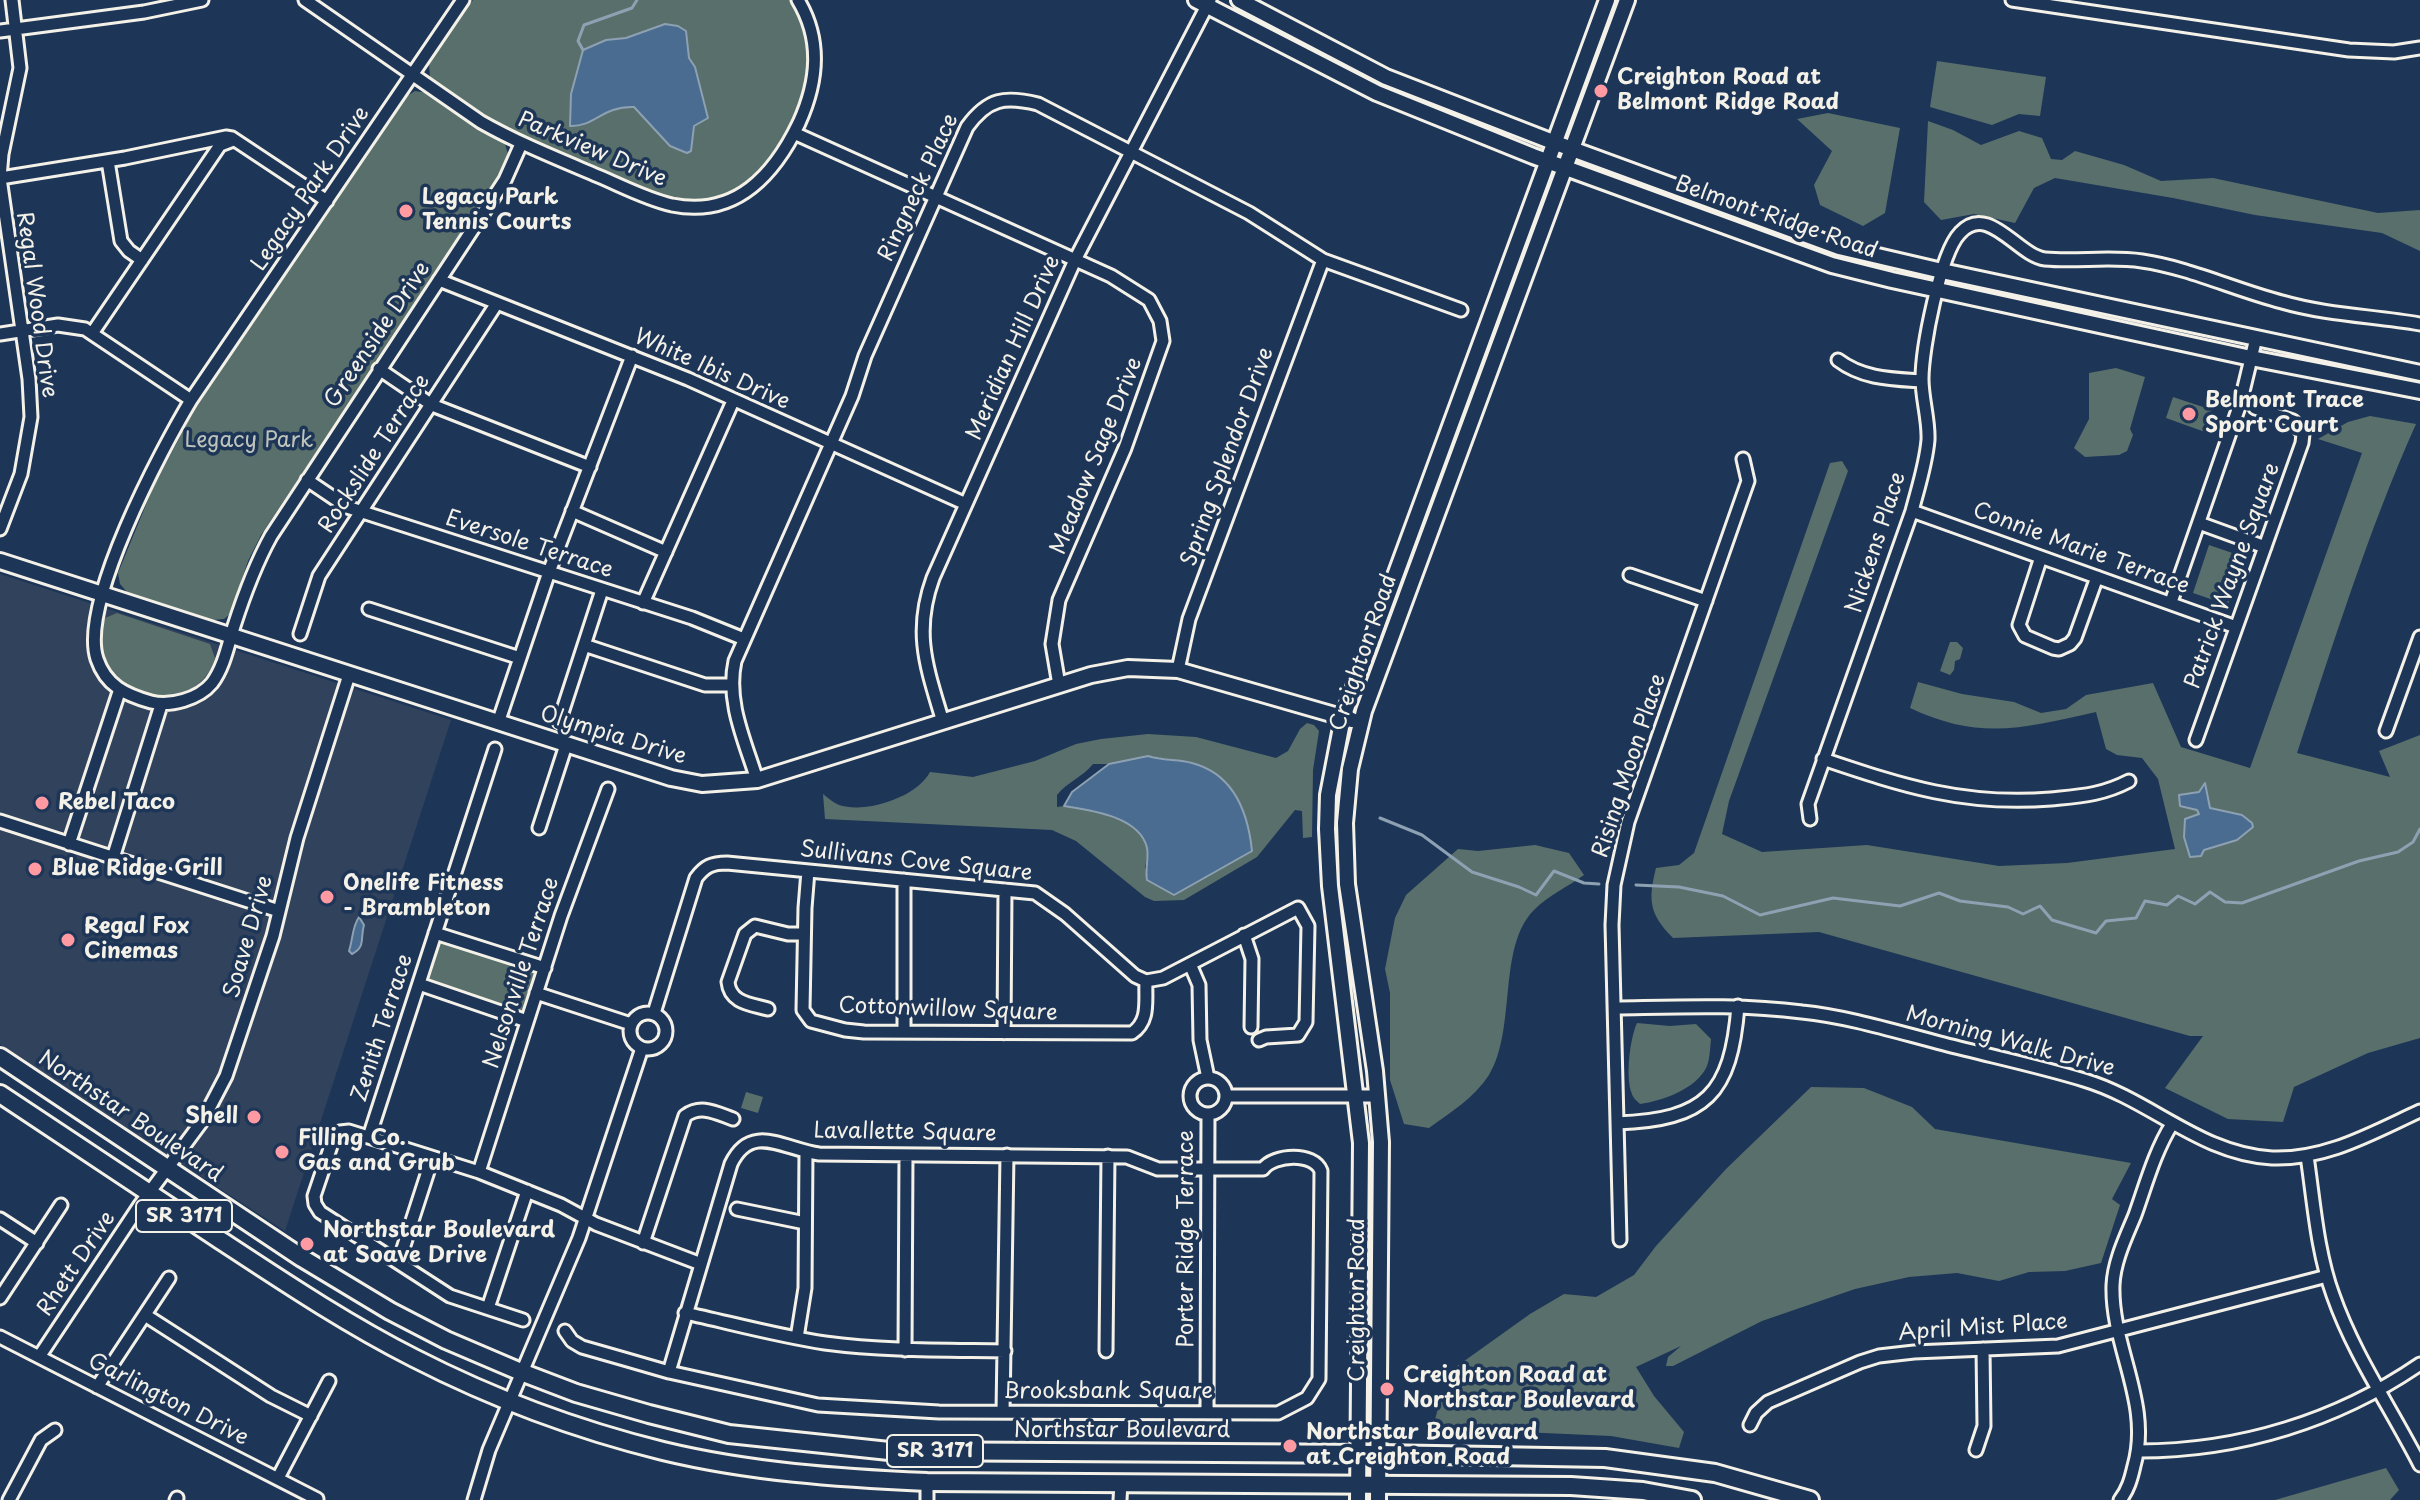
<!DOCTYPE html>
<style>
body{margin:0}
canvas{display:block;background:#1d3557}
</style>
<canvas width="2420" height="1500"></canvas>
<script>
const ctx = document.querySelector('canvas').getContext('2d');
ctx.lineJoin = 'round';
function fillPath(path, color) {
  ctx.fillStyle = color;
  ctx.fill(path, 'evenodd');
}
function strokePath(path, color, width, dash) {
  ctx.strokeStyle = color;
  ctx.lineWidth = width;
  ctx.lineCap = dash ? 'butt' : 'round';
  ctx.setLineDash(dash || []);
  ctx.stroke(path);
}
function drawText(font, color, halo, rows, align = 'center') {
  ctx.font = font + ' "Playpen Sans",sans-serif';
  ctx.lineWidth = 7;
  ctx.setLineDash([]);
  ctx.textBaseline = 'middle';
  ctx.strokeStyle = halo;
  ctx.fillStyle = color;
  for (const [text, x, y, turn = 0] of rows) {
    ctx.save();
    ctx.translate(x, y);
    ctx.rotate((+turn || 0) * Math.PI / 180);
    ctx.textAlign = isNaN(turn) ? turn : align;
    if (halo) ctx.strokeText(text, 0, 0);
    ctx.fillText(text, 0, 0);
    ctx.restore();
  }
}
fillPath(new Path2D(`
 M0,574L451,720L285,1231L202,1177L144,1145L0,1044Z`), '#30425c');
fillPath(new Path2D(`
 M473,0H791C815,42 810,79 791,123C767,180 726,213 662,197L511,132L430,78L429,63Z
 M1937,61L2046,77L2040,116L2019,114L1992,125L1930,107Z
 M415,91L428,93L505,144L508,154L495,184L261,535L248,561L230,614L224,619L213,620L127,592L120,584L118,573L152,490L194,410L407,96Z
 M1828,113L1900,128L1885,213L1863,226L1820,205L1814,185L1832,151L1797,119Z
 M1928,121L1953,130L1981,145L2019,131L2042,138L2051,159L2062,160L2075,151L2124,165L2161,181L2213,178L2378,213L2420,210V251L2382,233L2255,215L2173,198L2055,178L2034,188L2015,223L1974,214L1941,220L1924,202Z
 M2116,368L2145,377L2130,429L2133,435L2127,451L2119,455L2085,457L2074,448L2089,419V373Z
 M2173,397L2212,410L2205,432L2166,418Z
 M2370,416L2416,424C2368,531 2334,642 2297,753L2390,777L2379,751L2420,735V1038L2368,1053L2294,1087L2283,1122L2228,1119L2165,1088L2203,1036H2190L1819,932L1673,938C1649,914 1648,900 1656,868L1679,865L1694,853L1830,463L1842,461L1848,471L1729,801L1722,834L1762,852L1867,845L1999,866L2067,863L2175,849L2158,779L2142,758L2117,755L2106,749L2096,712C2024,728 1980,741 1910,708L1918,682L1962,694L2014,702L2041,713L2066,709L2086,695L2153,683L2181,747L2250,768L2362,453L2318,439L2348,422Z
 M2209,545L2244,557L2228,605L2193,593Z
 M117,613L210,644L215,658C199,715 107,706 101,648C100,636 99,628 105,618Z
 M1950,642H1957L1963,648L1960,659L1955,661L1954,670L1950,675L1940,671Z
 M1307,723L1314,725L1319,731L1313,770L1312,837L1303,838L1302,811L1295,810L1257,857L1184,900L1154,901L1145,897L1076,841L1052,830L825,819L823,794C828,798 834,803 839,805C866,814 917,797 930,772L973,777L1035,761L1076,744L1101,739L1148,734L1196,737L1276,758L1288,751L1300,729ZM1148,756L1192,763L1252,851L1174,895L1145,868C1146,862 1148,854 1147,848C1141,817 1089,810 1064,806L1057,807V795C1067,782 1083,777 1093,764H1109Z
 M1535,845L1569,853L1584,875C1569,886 1547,896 1534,910C1497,947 1517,1029 1489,1075C1474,1098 1451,1112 1429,1128L1404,1124L1390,1080V993L1385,969L1395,918L1406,895L1458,849L1478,851Z
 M441,939L541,971L527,1015L427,982Z
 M1637,1023L1670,1026L1696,1024L1711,1039C1710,1048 1710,1058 1707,1066C1697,1089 1662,1101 1640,1104C1637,1101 1633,1098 1632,1094C1625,1078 1630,1038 1637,1023Z
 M1811,1087L1864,1088L1912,1107L1935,1129L2131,1163L2112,1199L2120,1205L2101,1263L2065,1271L2029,1272L1999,1281L1957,1273L1909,1277L1855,1289L1762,1321L1673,1366H1666L1668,1357L1681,1346L1636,1367L1654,1396L1684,1432L1679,1448L1611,1436L1433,1428L1441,1396L1464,1382L1453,1369L1530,1314L1564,1294L1596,1297L1634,1275L1656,1246L1726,1169Z
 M746,1092L763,1097L758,1113L741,1108Z
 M2386,1468L2399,1490L2390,1500H2275Z`), '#596f6b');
const water = new Path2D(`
 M665,24L678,26L686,31L689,58L695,67L708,118L694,126L691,151L687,153L670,146L634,107C602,106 595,127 570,126L571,94L583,50L606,40L626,38Z
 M1148,756C1163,761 1178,759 1192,763C1234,774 1248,812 1252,851L1174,895L1147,880C1145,870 1149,857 1147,848C1140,816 1089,810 1064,806L1072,792L1109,764Z
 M2205,783L2210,808L2242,815L2252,823L2253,827L2237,840L2204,850L2201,856L2190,857L2184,837L2185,819L2199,814L2197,810L2180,806L2179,795L2199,792Z
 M359,917L364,925C360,938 366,947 352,954L349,951C353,939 352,927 359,917Z`);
fillPath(water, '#496c90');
strokePath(water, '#8da1b3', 2);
strokePath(new Path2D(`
 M583,50L578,41L584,25L632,8L637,0
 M1380,818L1422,835L1472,872L1519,887L1536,895L1554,871L1584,883L1599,884
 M1636,885L1679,887L1723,896L1760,915L1833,898L1900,906L1939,893L1960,901L2008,907L2023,914L2040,906L2052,920L2096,933L2106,921L2136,918L2145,901L2167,905L2178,896L2195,904L2210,892L2225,902L2242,903L2359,861L2398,852L2413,842L2420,829`), '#8da1b3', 3);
const street = new Path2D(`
 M305,0L481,122C518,143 558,159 598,176C622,186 646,199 672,205C736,218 774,175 799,123C818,81 822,40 798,0
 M463,0L191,400C161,450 79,604 97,659C106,686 126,695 151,702C170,707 199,699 212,683C224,667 228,645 234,626C244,595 255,565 271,536L505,180L521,144
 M2012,0L2349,50L2394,52L2420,48
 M0,31L144,12L202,0
 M794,133L1111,276L1149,300L1160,321L1163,341L1125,448L1059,600L1052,644L1059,685
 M108,161L121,241L129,251L142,260
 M0,178L125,158L226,137L232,138L327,201
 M439,280L688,379L966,504
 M93,332L220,145L233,140
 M0,334L58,325L85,329L191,400
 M1838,360C1863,379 1892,379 1922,381
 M379,369L432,405L590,467
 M307,480L347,507L692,618L744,639
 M572,511L666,552
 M1912,511L2236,627
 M2199,523L2265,547
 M0,529L21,474L31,417L29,379L0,178L2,154L20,68L12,0
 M2041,557L2019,625L2025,636L2053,648L2059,649L2070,644L2075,638L2097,577
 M1630,575L1706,601
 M2171,602L2240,404L2256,338
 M643,603L733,401
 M369,609L520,658
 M300,634L319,576L497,303
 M584,645L705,685H732
 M1178,670L1189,619L1323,260
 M559,722L602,590
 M943,722C927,668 913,633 933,578L1075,260L1210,0
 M498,723L549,572L632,356
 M2386,731L2420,637
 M2196,740L2302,443L2303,434L2293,421L2255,408
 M1823,759C1903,786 1964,806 2051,799C2081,796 2102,795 2129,781
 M757,780C745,741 726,702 735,661L852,396L865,356L967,127C988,98 1005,96 1038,104L1249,213L1323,260L1461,310
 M1810,819L1808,804L1912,511C1918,488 1926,464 1928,440C1929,420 1922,399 1922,379C1922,349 1940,254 1960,233C1988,202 2018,256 2045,259C2077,262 2109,256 2142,261C2190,268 2235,290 2282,302C2327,315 2374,316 2420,324
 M0,821L279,911
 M539,828L566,745
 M69,844L119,692
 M113,858L161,705
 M808,871L805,908L803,1010L811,1021L845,1030L864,1032L1132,1033C1150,1021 1145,1001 1146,981
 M435,933L545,968
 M1244,935L1252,959L1251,1027
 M1190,964L1199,985L1200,1040L1208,1078
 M419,984L527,1021
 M536,993L631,1024
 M1615,1008C1677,1007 1740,1004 1802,1012C1850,1017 1897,1032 1944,1044C1990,1056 2038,1066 2084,1080C2151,1100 2200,1154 2272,1158C2326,1160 2372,1133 2420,1111
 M768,1009C750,1004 730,1003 728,982L745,934L755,926L788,934H804
 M630 1031a18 18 0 1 1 36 0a18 18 0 1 1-36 0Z
 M654,1013L696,878C705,866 712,863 727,863L1035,893L1065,914L1135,976L1146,981L1163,978L1298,908L1308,926L1306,1022L1298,1035L1266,1037L1259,1040
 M904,1032V880
 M1004,1033L1005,890
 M1190 1096a18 18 0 1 1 36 0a18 18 0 1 1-36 0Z
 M1226,1096H1376
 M1617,1123C1706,1120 1731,1094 1738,1006
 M369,1137L495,749
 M2307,1156C2314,1203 2317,1251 2333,1295C2354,1355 2391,1408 2420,1465
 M479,1172L561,916L608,789
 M737,1209L805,1223
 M0,1219L37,1243
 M1620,1240L1612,925L1614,885L1628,822L1748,481L1743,459
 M643,1243L685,1116C701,1104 716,1113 733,1119
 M399,1261L432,1159
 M0,1298L61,1205
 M488,1308L527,1191
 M685,1313C731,1323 778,1336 825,1343C885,1351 945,1350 1005,1351
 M145,1315L271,1396L311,1416
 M523,1320L450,1296L320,1212L315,1204L314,1196L334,1137L340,1132L349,1131L479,1172L561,1205L596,1224L701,1264
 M565,1331L572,1341L582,1347L624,1359L669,1372L818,1405L939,1412L1278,1413L1307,1398L1319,1379L1321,1171C1314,1152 1274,1154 1263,1169H1158L1127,1157L819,1154C784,1149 751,1122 731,1164L669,1372
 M0,1337L317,1499
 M797,1338L805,1288L806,1152
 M905,1350L906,1155
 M1106,1351L1108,1156
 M39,1357L140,1205L203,1120L226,1076L273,936L297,838L349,675
 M97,1387L169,1278
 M1003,1412L1007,1155
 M1207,1412L1208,1114
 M1750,1425L1756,1413L1768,1402L1860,1362L1879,1356L1914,1352L2058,1346L2327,1276
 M1976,1450L1984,1426L1983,1349
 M2139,1451C2239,1451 2337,1421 2420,1364
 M278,1478L329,1381
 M9,1500L41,1440L55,1430
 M176,1500L177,1498
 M474,1500L489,1450L579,1238L642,1048
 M927,1500V1482
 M1120,1500L1121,1483
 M2120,1500C2128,1490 2131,1479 2134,1466C2152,1403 2111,1347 2113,1285C2114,1261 2126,1237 2135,1215C2146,1184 2155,1151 2172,1124`);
const secondary = new Path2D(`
 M1196,0L1377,93L1533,156L1832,265L1892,280L2251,358L2420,391
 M1239,0L1386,77L1553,142L1839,247L1942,271L2420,373
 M0,561L671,778L702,784L757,780L1091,675L1128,668L1178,670L1352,720
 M1358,1500L1361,1143L1330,886L1327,829L1328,795L1343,717L1607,0
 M1378,1500L1381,1142L1375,1071L1347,884L1345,823L1350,769L1364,711L1627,0`);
const primary = new Path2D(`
 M0,1057L302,1258L390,1311L446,1340L521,1372L576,1393L649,1414L729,1434L889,1451L1379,1454L1605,1458L1715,1473L1810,1500
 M0,1094C72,1142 145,1190 217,1238C281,1280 345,1323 414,1358C492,1398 578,1430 663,1451C750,1472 838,1478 927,1482L1571,1486L1643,1491L1692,1500`);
strokePath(street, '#f4f1e8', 17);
strokePath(secondary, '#f4f1e8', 20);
strokePath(primary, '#f4f1e8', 22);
strokePath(street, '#1d3557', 11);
strokePath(secondary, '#1d3557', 14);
strokePath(primary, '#1d3557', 16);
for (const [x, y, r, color] of [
 [1601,91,8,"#ff9aa2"],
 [406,211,8,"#ff9aa2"],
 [2189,414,8,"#ff9aa2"],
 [42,803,8,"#ff9aa2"],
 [35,869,8,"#ff9aa2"],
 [327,897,8,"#ff9aa2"],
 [68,940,8,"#ff9aa2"],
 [254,1117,8,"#ff9aa2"],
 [282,1152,8,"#ff9aa2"],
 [307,1244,8,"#ff9aa2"],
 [1387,1389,8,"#ff9aa2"],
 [1290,1446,8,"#ff9aa2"]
]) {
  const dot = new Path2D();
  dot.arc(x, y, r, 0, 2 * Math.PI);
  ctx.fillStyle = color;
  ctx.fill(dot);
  strokePath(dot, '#1d3557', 3);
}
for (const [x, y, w] of [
 [184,1216,96],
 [935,1451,96]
]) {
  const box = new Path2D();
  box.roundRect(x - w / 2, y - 16, w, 32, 6);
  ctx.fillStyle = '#1d3557';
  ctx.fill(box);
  strokePath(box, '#f4f1e8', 2);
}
drawText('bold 20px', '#f4f1e8', null, [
 ["SR 3171",184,1216],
 ["SR 3171",935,1451]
]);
drawText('bold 22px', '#f4f1e8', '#1d3557', [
 ["Creighton Road at",1617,78],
 ["Belmont Ridge Road",1617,103],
 ["Legacy Park",422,198],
 ["Tennis Courts",422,223],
 ["Belmont Trace",2205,401],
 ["Sport Court",2205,426],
 ["Rebel Taco",58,803],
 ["Blue Ridge Grill",51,869],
 ["Onelife Fitness",343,884],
 ["- Brambleton",343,909],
 ["Regal Fox",84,927],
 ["Cinemas",84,952],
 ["Shell",238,1117,"right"],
 ["Filling Co.",298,1139],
 ["Gas and Grub",298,1164],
 ["Northstar Boulevard",323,1231],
 ["at Soave Drive",323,1256],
 ["Creighton Road at",1403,1376],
 ["Northstar Boulevard",1403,1401],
 ["Northstar Boulevard",1306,1433],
 ["at Creighton Road",1306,1458]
], 'left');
drawText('22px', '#f4f1e8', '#1d3557', [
 ["Parkview Drive",592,150,23],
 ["Ringneck Place",919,188,-65],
 ["Legacy Park Drive",311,189,-56],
 ["Belmont Ridge Road",1776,218,19],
 ["Regal Wood Drive",36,305,82],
 ["Greenside Drive",378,335,-56],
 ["Meridian Hill Drive",1014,348,-66],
 ["White Ibis Drive",712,370,24],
 ["Rockslide Terrace",375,454,-57],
 ["Meadow Sage Drive",1097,456,-68],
 ["Spring Splendor Drive",1228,457,-70],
 ["Nickens Place",1877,543,-72],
 ["Eversole Terrace",529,545,18],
 ["Connie Marie Terrace",2081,549,20],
 ["Patrick Wayne Square",2233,576,-70],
 ["Creighton Road",1364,653,-71],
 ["Olympia Drive",613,736,17],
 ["Rising Moon Place",1630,766,-72],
 ["Sullivans Cove Square",916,862,6],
 ["Soave Drive",249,937,-74],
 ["Nelsonville Terrace",522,973,-72],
 ["Cottonwillow Square",948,1010,2],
 ["Zenith Terrace",383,1028,-72],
 ["Morning Walk Drive",2010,1042,15],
 ["Northstar Boulevard",130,1117,34],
 ["Lavallette Square",905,1133,1],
 ["Porter Ridge Terrace",1187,1239,-90],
 ["Rhett Drive",77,1264,-56],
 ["Creighton Road",1358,1300,-90],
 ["April Mist Place",1983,1328,-4],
 ["Brooksbank Square",1108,1392],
 ["Garlington Drive",168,1400,27],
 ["Northstar Boulevard",1122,1431]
]);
drawText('22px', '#bec4bc', '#1d3557', [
 ["Legacy Park",249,441]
]);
</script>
